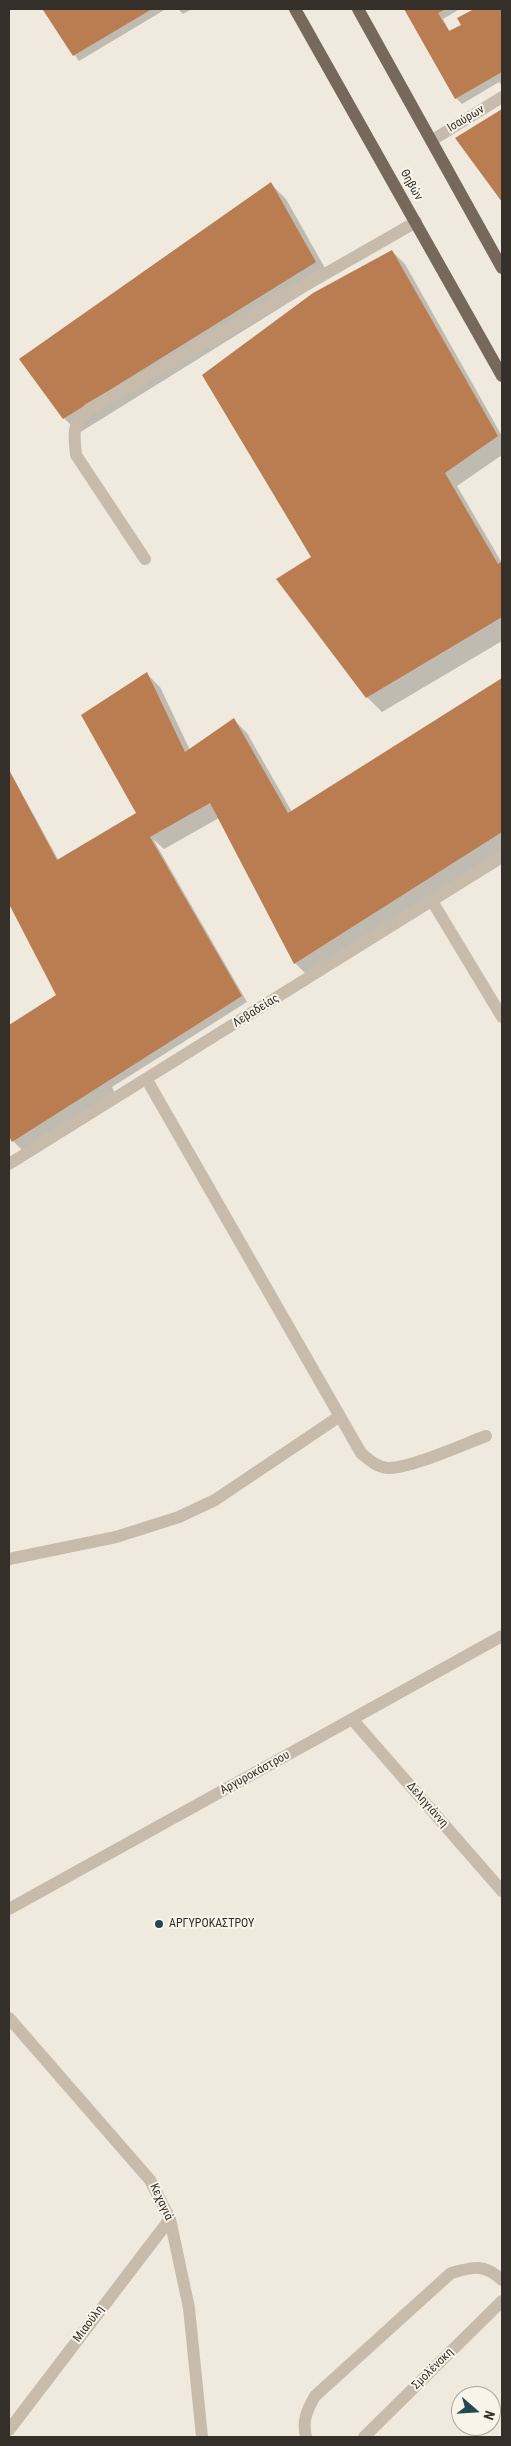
<!DOCTYPE html>
<meta charset="utf-8">
<style>
body{margin:0}
#map{position:relative;width:511px;height:2446px;overflow:hidden;background:#f0eade;font-family:"Roboto Condensed",sans-serif}
canvas{display:block}
.frame{position:absolute;inset:0;border:10px solid #352f29;pointer-events:none}
.north{position:absolute;left:451px;top:2386px;width:50px;height:50px;box-sizing:border-box;background:#f8f4ea;border:1px solid #aaa59d;border-radius:50%;rotate:109deg;font-size:14px;font-weight:700;line-height:20px;text-align:center;color:#352f29}
.north::after{content:'';display:block;margin:auto;width:18px;height:22px;background:#234753;clip-path:polygon(50% 0,100% 100%,50% 72%,0 100%)}
</style>
<div id="map">
<canvas width="511" height="2446"></canvas>
<div class="frame"></div>
<div class="north">N</div>
</div>
<script>
const ctx = document.querySelector('canvas').getContext('2d');
ctx.lineJoin = 'round';
function fillPath(path, color) {
  ctx.fillStyle = color;
  ctx.fill(path, 'evenodd');
}
function strokePath(path, color, width, dash) {
  ctx.strokeStyle = color;
  ctx.lineWidth = width;
  ctx.lineCap = dash ? 'butt' : 'round';
  ctx.setLineDash(dash || []);
  ctx.stroke(path);
}
function drawText(font, color, halo, rows, align = 'center') {
  ctx.font = font + ' "Roboto Condensed",sans-serif';
  ctx.lineWidth = 4;
  ctx.setLineDash([]);
  ctx.textBaseline = 'middle';
  ctx.strokeStyle = halo;
  ctx.fillStyle = color;
  for (const [text, x, y, turn = 0] of rows) {
    ctx.save();
    ctx.translate(x, y);
    ctx.rotate((+turn || 0) * Math.PI / 180);
    ctx.textAlign = isNaN(turn) ? turn : align;
    if (halo) ctx.strokeText(text, 0, 0);
    ctx.fillText(text, 0, 0);
    ctx.restore();
  }
}
fillPath(new Path2D(`
 M48,9H166L79,61L44,11Z
 M178,9H192L183,14Z
 M405,9H460L443,19L450,32L465,30L459,19L476,9H502V86L499,82L462,104L456,98Z
 M502,110V200L457,138Z
 M271,184L286,199L330,277L79,433L64,418Z
 M392,251L405,264L502,436V455L457,486L502,563V641L382,712L367,697L312,558Z
 M146,673L160,687L190,750L234,720L247,733L292,812L502,679V854L308,976L295,963L219,818L164,849L153,839L247,1002L112,1087L117,1097L26,1154L13,1141L9,1133V1027L58,996L9,901V770L59,861L138,813Z`), '#0003');
fillPath(new Path2D(`
 M45,9H152L73,56L43,10Z
 M404,9H446L438,13L449,31L461,25L457,18L474,9H502V72L455,99Z
 M502,109V202L455,138Z
 M271,182L316,262L63,419L19,359Z
 M392,250L498,436L445,473L498,564L502,561V617L366,698L276,579L311,557L202,375L313,293Z
 M147,672L185,752L234,718L288,813L502,678V832L294,964L210,803L150,837L242,996L12,1142L9,1136V1025L56,995L9,904V770L57,860L136,813L81,715Z`), '#ba7d52');
strokePath(new Path2D(`
 M431,141L502,97
 M145,559L76,455C74,431 71,427 89,409L416,222
 M432,901L502,1017
 M147,1080L361,1453C369,1460 377,1467 387,1468C409,1469 464,1444 486,1436
 M9,1164L502,857
 M9,1559L116,1537L179,1517L215,1500L340,1416
 M352,1719L502,1891
 M9,1909L502,1636
 M9,2018L150,2180L170,2219L189,2308L202,2437
 M9,2430L170,2219
 M306,2437C302,2421 307,2410 315,2396L451,2273C473,2267 484,2263 502,2280
 M364,2437L502,2301`), '#c7bcab', 12);
strokePath(new Path2D(`
 M295,9L502,376
 M358,9L502,268`), '#76695c', 12);
for (const [x, y, r, color] of [
 [159,1924,5,"#234753"]
]) {
  const dot = new Path2D();
  dot.arc(x, y, r, 0, 2 * Math.PI);
  ctx.fillStyle = color;
  ctx.fill(dot);
  strokePath(dot, '#f8f4ea', 2);
}
drawText('12px', '#352f29', '#f8f4ea', [
 ["Ισαύρων",466,119,-31],
 ["Θηβών",411,185,61],
 ["Λεβαδείας",256,1011,-32],
 ["Αργυροκάστρου",255,1773,-29],
 ["Δεληγιάννη",427,1805,49],
 ["Κεχαγιά",161,2202,65],
 ["Μιαούλη",89,2324,-53],
 ["Σμολένσκη",433,2369,-45]
]);
drawText('12px', '#352f29', '#f8f4ea', [
 ["ΑΡΓΥΡΟΚΑΣΤΡΟΥ",169,1924]
], 'left');
</script>
